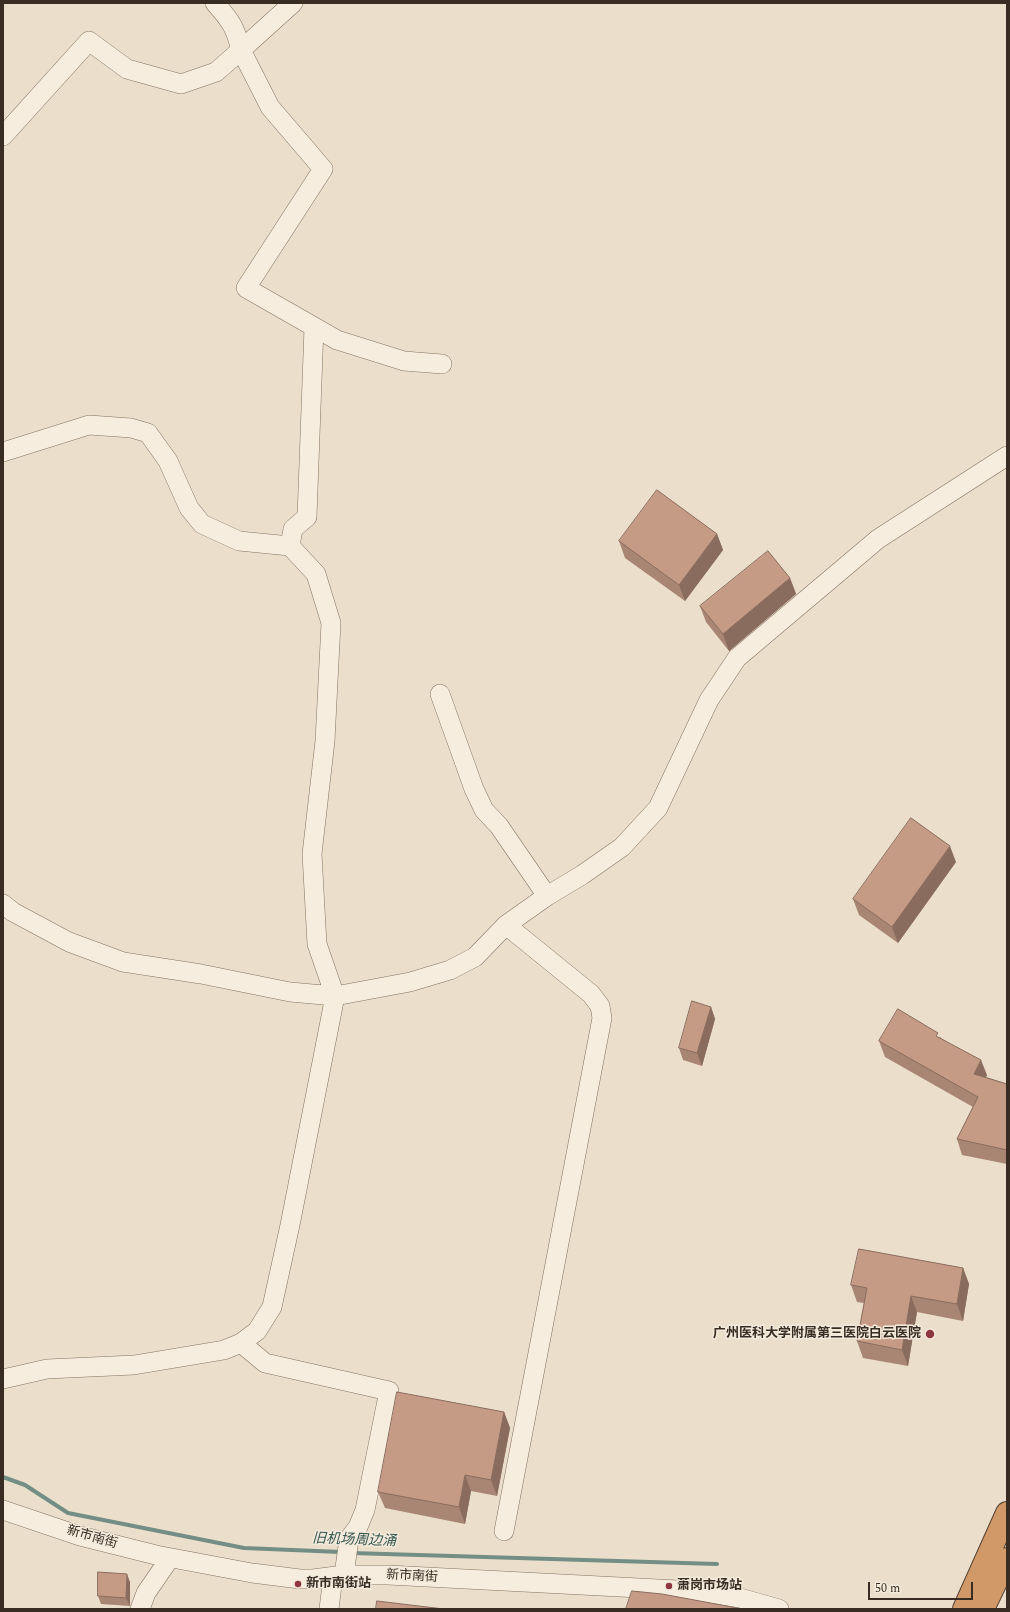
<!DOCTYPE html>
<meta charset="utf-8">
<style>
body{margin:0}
#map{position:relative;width:1010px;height:1612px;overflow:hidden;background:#ebdfcc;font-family:Spectral,serif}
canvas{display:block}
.frame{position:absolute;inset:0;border:4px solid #392c23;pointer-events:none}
.scale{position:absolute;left:868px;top:1582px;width:105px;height:18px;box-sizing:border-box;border:2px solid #392c23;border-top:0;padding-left:5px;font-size:12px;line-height:14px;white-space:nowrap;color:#392c23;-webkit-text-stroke:3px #f3eadb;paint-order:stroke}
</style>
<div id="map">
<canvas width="1010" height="1612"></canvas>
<div class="frame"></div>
<div class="scale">50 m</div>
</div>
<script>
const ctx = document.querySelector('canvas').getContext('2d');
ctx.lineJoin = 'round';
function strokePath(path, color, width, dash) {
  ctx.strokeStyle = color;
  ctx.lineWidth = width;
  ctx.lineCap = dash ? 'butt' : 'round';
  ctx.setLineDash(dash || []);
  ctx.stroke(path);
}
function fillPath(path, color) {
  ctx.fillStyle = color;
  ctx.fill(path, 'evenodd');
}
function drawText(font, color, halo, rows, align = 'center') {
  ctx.font = font + ' Spectral,"Noto Sans SC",serif';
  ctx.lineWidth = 3;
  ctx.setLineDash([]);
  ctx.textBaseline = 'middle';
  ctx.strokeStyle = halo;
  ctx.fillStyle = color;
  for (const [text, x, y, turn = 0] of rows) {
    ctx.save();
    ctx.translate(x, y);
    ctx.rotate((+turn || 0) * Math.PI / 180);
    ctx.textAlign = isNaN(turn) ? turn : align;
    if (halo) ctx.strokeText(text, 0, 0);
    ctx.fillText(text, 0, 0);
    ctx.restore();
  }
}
strokePath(new Path2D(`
 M3,1477L25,1485L68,1513L244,1548L341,1552
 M352,1553L717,1564`), '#728e85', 4);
const minor = new Path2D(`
 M215,3C231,21 235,27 241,50L293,3
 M3,136L89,41L127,69L181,84L216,72L241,50L270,107L323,169L246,288L337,340L404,361L442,364
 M3,452L89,425L131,428L148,433L168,461L189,508L202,524L239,541L290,546L316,574L331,623L325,741L312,854L317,944L335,996L290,1225L272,1307L257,1331L241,1343L224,1350L134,1365L47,1369L3,1379
 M290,546L293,529L307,517L314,327
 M440,694L474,789L484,810L499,826L547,896
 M3,904L13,912L69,942L123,962L201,974L290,992L335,996L410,982L450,970L475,957L506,925L547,896L582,875L622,847L658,808L709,700L737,658L878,539L1007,456
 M241,1343L265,1363L389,1391L365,1510L358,1527L349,1539L344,1575
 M3,1510L80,1536L156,1555L252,1573L300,1579H313L344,1575H388L697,1591L740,1598L779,1609
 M504,1531L602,1018L600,1006L591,994L506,925
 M140,1609L146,1593L170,1558
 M329,1609L333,1577`);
const highway = new Path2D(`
 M964,1609L1007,1513
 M983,1609L1007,1559`);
strokePath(minor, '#867261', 20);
strokePath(highway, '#554134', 24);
strokePath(minor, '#f6edde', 19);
strokePath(highway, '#d09967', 22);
fillPath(new Path2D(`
 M717,534L723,550L685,601L625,558L619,541Z
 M790,578L796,594L729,651L706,622L700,606Z
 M956,862L898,943L859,915L853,899Z
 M711,1007L715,1019L702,1066L683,1060L679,1048Z
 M940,1037L987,1075L986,1077L1007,1084V1164L962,1155L957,1139L973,1107L885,1057L879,1041Z
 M963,1268L969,1284L963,1321L917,1312L908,1366L863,1358L857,1341L864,1303L857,1302L851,1285Z
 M504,1412L510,1428L497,1496L471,1491L465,1524L385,1508L378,1492Z
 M130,1582V1606L101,1604L98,1596Z`), '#a98573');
fillPath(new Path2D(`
 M717,534L723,550L685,601L679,585Z
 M790,578L796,594L729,651L723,634Z
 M950,846L956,862L898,943L892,927Z
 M711,1007L715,1019L702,1066L697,1053Z
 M981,1060L987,1075L979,1089L974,1074Z
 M963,1268L969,1284L963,1321L957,1304Z
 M911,1296L917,1312L908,1366L902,1350Z
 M504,1412L510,1428L497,1496L491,1480Z
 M465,1475L471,1491L465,1524L459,1507Z
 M127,1574L130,1582V1606L126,1598Z`), '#8a6c5e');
const building = new Path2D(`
 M657,490L717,534L679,585L619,541Z
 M768,551L790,578L723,634L700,606Z
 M911,818L950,846L892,927L853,899Z
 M692,1001L711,1007L697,1053L679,1048Z
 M898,1009L938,1033L936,1036L981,1060L974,1074L1007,1084V1150L957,1139L978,1097L879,1041Z
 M859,1249L963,1268L957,1304L911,1296L902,1350L857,1341L867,1288L851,1285Z
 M397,1392L504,1412L491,1480L465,1475L459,1507L378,1492Z
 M98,1572L127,1574L126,1598L98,1596Z
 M632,1591L662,1594L743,1609H626Z
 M377,1601L444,1609H376Z`);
fillPath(building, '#c59b86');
strokePath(building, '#8a6c5e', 1);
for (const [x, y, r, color] of [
 [930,1334,5,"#8f373f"],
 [298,1584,4,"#8f373f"],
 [669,1586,4,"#8f373f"]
]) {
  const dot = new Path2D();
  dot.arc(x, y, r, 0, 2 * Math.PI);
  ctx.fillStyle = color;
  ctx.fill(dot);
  strokePath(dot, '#f3eadb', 1.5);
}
drawText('bold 13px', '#392c23', '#f3eadb', [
 ["广州医科大学附属第三医院白云医院",921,1334,"right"],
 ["新市南街站",306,1584],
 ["萧岗市场站",677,1586]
], 'left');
drawText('13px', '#392c23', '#f3eadb', [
 ["新市南街",92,1538,16],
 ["新市南街",412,1577,3]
]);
drawText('italic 14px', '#345751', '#f3eadb', [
 ["旧机场周边涌",354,1541,2]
]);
</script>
